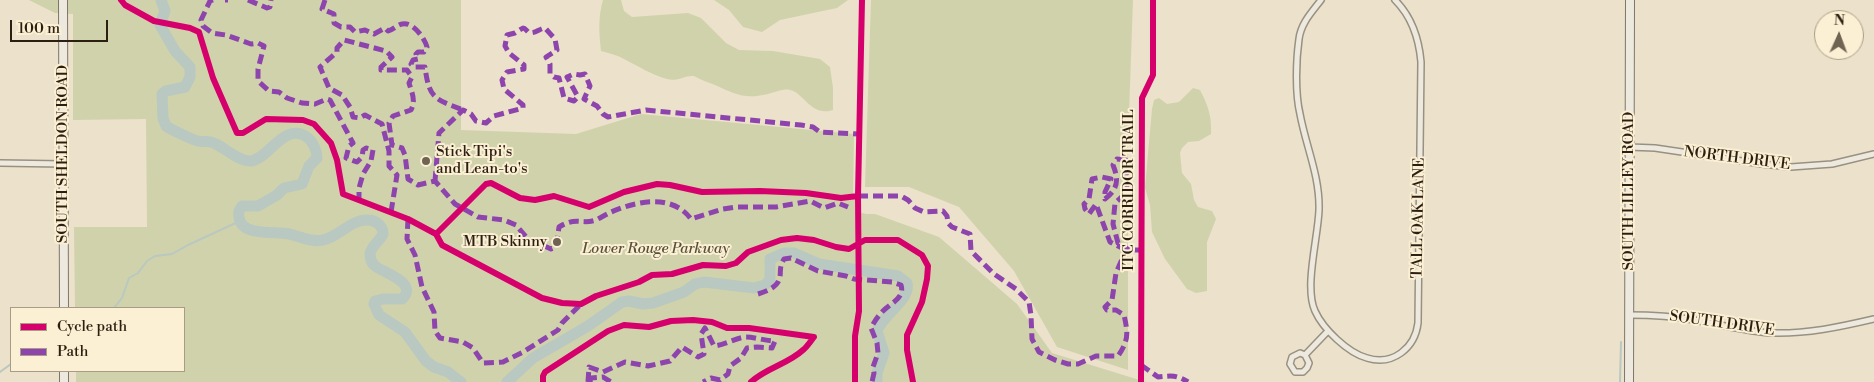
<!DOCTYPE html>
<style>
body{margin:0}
#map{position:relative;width:1874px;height:382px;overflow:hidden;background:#ece1ca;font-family:"Libre Bodoni",serif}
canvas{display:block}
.legend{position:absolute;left:10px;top:307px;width:175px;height:65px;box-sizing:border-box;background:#fbefd4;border:1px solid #a89c86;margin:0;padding:6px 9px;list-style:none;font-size:15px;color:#2c1f11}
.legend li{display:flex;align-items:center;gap:10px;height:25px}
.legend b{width:25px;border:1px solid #a89c86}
.north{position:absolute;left:1814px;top:10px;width:50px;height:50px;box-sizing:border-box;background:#fbefd4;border:1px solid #a89c86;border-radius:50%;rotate:2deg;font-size:14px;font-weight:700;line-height:20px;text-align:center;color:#2c1f11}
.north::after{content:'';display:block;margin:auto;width:18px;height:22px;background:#6f6352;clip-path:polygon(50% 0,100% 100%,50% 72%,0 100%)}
.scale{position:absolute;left:10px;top:20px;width:98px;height:22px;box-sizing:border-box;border:2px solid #2c1f11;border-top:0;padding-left:6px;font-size:15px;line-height:18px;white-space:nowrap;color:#2c1f11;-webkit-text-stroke:4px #fbefd4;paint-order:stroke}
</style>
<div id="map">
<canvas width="1874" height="382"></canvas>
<ul class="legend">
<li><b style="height:6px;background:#d6006c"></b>Cycle path</li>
<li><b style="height:6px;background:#8e44ad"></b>Path</li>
</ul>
<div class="north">N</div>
<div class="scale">100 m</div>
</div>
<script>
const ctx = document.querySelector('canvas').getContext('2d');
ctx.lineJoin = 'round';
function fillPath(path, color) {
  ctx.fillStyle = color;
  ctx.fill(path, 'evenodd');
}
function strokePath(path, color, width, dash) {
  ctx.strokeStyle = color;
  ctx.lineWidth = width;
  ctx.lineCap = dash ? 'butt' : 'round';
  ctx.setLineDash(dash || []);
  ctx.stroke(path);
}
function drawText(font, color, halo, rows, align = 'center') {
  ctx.font = font + ' "Libre Bodoni",serif';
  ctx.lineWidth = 4;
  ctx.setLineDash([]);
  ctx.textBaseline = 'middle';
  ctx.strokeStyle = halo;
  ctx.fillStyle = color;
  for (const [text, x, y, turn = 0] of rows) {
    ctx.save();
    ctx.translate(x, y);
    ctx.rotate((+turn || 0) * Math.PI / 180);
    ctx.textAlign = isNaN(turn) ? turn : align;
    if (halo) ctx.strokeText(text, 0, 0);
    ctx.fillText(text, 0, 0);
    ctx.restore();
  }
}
fillPath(new Path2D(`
 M29,0H461V130L576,134L641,114L854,134L853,198H855V211L866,214H875L939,237L1017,304L1052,353L1146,382H76V371H184V308H75L74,227H147L146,119L73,120V14L55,13Z
 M603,0H621L624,11L632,17L688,13L701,18L726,43L739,50L773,51L820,59L830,67L833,88V110C811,117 803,92 790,90C782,88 772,94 763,95C743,99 733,93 715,85C708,82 701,80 694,76C684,75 678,82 667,79C652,75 638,66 624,59C617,55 608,53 601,51C599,33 598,17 603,0Z
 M714,0H848L837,8L780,20L762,32L743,27L729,10Z
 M871,0H1133L1128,143V370L1057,347L1014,271L959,207L909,187H865Z
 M1193,88L1200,90C1208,105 1212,117 1211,134L1199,141L1188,142L1182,148L1180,153L1182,173L1191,184L1194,200L1198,207L1212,211L1216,219L1207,242V291L1196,293L1187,289L1165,259L1152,232L1150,205L1145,188L1152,109L1154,100L1159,98L1167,104L1179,102Z`), '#d0d2ac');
strokePath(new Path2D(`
 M114,308L122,298L129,278L138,273L147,261L155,256L172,254L188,245L240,221
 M0,372L11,364
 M1620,382L1621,342`), '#b9c8c0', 2);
strokePath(new Path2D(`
 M161,0L165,11L160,25L175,51L190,67V77L185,87L166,91L162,94L163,118L166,126C168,128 195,141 198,141C205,143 207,139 216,144C226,149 240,162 251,161C269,159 285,120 308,138C313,142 317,151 317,158L309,166L302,184L284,188L277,195L258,206H242C239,210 238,212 239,217C241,237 275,231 289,234C299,236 312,243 323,240C339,237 351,219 368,220C376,220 383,226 383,234C380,241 371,246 370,254C370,258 371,262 374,265C380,272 420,282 402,299H383L375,301L374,304L379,315L405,332L426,361L434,367L448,372L461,382
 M507,382L533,358L588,326L622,302L629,301L643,304L653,303L684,292L695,284L704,282L754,288L765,285L770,280V259L784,253H794L819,264L898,276L907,283C911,300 883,314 877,331L884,353L877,373V382`), '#b9c8c0', 11);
const street = new Path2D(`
 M1321,0C1312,12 1301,23 1299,39C1296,60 1295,93 1300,114C1306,147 1320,176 1319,210C1318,238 1304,287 1315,311C1323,329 1348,353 1367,358C1393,366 1415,348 1418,323L1421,62C1419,39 1412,17 1395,0
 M1629,147L1655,148L1762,164L1791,167L1832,164L1874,154
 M0,163L63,164
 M1629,315C1651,315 1672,316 1694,320C1720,324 1746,332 1772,333C1807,334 1840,327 1874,319
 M1305,355L1309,363L1307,368L1303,372H1295L1290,364L1292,357L1300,353L1305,355L1328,331`);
const secondary = new Path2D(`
 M63,0L64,308
 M64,382V371
 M1629,382L1630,0`);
strokePath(street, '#989182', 8);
strokePath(secondary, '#7d7669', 10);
strokePath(street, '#eee9de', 5);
strokePath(secondary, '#eee9de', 8);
strokePath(new Path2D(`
 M213,0L210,1L201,20L203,26L212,33L226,35L251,44L258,43L264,46L258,69V81L269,91L279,92L287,98L302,103L315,104L327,99L330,100L353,143L349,146L346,158L357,162L362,157L363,150L366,148L373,150L371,161L363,174L359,188V200
 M225,0H228
 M248,0L267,8L270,7L271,0
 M325,0L322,9L334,14V23L341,27H350L355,32L365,30L374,34L385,28L388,31C393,30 397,25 402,24C413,21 425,39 427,47L424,52H418L416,54L418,59L413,60L411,64L415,67H425C429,99 435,99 463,110
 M435,181L439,133L463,110L471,114L476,121L486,123L494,116L523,108V105L504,89L502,80L507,72L524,69V65L509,53L505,46L507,35L515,33L523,28C525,28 526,30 528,32C534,35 540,28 545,28L555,39L557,50L546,57L550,64V74L554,77L559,78L564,98L574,101L578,97L567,77L574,74L580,75L585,74L590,86L584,99L597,106L603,114L608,117L646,110L801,125L813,127L820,132L859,134
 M858,196H901L908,200L915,208L924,212L943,211L947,216L948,223L952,227L970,234L971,251L994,274L1016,289L1029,302L1031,315L1032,339L1039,352L1055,360L1068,364H1078L1096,356H1118C1129,340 1128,333 1124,315L1116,310H1107L1105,307L1112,300L1116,273L1126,250H1142
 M391,212L397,175L389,166V151L382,124L365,115L360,118L353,117L350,107L342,95L329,88L320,67L337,52V48L344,40L386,51L392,57L381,67V70H407L412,77L409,83C412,93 416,100 411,110L393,116L389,123L392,145L402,148L405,155L408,179L418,185L435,181L455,204L478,217L504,220L516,225L527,238L551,249L556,247L559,227C577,216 580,225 596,220C600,218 605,215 609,213C635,201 672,193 691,219L723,209L736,207H776L810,201L824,208L838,203L848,207
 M408,219L407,239L415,255L422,287L434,312L435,331L440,338L463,342L473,348L483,363L503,362L523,352L558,330L562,323L581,304
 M1126,250L1110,242L1096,204L1089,214L1085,209L1084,204L1089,199L1092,179L1102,177L1111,179L1105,192V199C1118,189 1119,180 1113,165L1117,159L1126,160L1127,192L1115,203L1113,224L1118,243L1129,249
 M758,294C765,292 776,288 779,280C782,273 778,269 784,259L791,258L818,271L846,276L854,279L892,282L901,285C905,298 891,303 883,311C878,316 874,322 871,328L877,343L878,353L873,367L874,373L872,382
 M1141,365L1158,377C1171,376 1175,374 1188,382
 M588,382L589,367L603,372L625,362L648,366L670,361L682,347L698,357L704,354L701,334L705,328L714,346C725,345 735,338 746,337C755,337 765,341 775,341L772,348L757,347L747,348L741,358L730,366L728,374L720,380L711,378L703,382
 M590,382L591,378L603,377L611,382`), '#8e44ad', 5, [10, 5]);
strokePath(new Path2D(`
 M121,0L125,5L154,21L190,28L199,32L213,78L237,133H243L266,119L303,120L314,124L331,143L337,160L343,194L408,219L436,234L442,245L542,298L562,303L581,304L596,296L639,282L652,275L672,274L703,265L726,266L736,263L748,252L781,240L797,238L814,240L836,247L849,249L865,240H898L922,255L928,266L927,279L922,302L907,335V350L913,382
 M436,234L486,184L491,183L520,198L535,200L554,196L589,207L624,192L657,184L670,185L702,192L760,191L806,193L841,198L858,196
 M543,382V376L545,372L608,331L624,325L649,327L671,321L693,320L712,322L727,328H749L814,337C810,342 807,347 803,350C788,364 766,368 751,382
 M855,382V336L859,311L858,196L862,0
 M1141,382L1142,98L1153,75V0`), '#d6006c', 6);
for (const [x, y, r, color] of [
 [426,161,5,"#6f6352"],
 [557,242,5,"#6f6352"]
]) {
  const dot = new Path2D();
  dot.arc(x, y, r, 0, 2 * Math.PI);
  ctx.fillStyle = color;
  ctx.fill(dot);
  strokePath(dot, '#fbefd4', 2);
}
drawText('15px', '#2c1f11', '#fbefd4', [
 ["Stick Tipi's",436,152],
 ["and Lean-to's",436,169],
 ["MTB Skinny",547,242,"right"]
], 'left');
drawText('15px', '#2c1f11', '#fbefd4', [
 ["SOUTH SHELDON ROAD",63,154,-90],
 ["NORTH DRIVE",1737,159,7],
 ["ITC CORRIDOR TRAIL",1129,190,-90],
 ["SOUTH LILLEY ROAD",1629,191,-90],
 ["TALL OAK LANE",1419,218,-89],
 ["SOUTH DRIVE",1722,324,8]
]);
drawText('italic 15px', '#575138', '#fbefd4', [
 ["Lower Rouge Parkway",656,249]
]);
</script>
